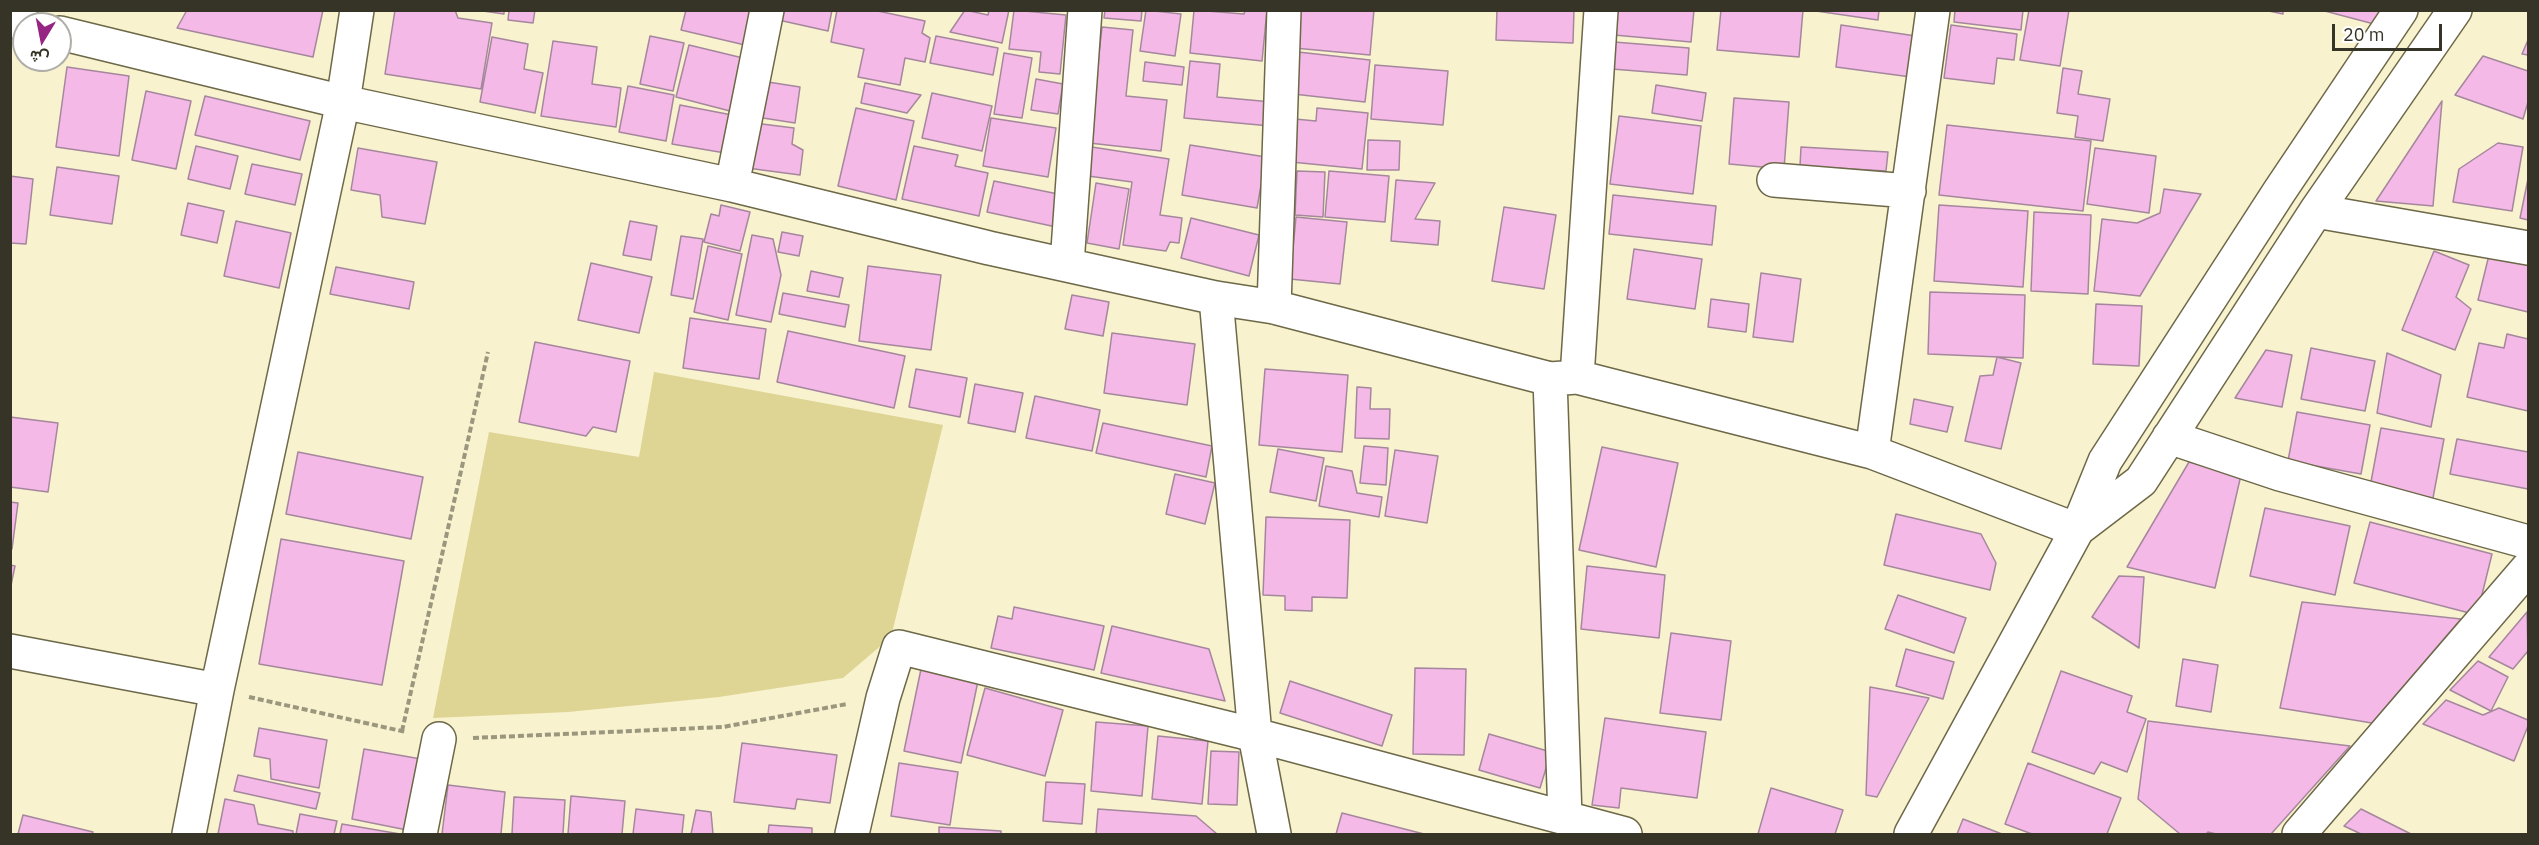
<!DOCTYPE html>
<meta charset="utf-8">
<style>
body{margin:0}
#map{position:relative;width:2539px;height:845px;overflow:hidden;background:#f8f2ce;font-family:"IBM Plex Sans",Vazirmatn,sans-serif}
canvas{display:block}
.frame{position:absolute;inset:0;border:12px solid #363426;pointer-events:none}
.north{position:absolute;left:12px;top:12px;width:60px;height:60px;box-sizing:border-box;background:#fff;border:2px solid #afaea8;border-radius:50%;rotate:190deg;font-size:16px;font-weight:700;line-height:24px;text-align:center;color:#363426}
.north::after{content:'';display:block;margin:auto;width:21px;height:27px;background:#952483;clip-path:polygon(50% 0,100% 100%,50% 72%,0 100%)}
.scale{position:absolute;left:2332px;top:24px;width:110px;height:27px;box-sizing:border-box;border:3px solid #363426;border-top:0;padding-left:8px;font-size:18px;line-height:21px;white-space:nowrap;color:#363426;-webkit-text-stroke:4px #fff;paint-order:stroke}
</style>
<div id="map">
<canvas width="2539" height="845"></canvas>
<div class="frame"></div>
<div class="north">ش</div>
<div class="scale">20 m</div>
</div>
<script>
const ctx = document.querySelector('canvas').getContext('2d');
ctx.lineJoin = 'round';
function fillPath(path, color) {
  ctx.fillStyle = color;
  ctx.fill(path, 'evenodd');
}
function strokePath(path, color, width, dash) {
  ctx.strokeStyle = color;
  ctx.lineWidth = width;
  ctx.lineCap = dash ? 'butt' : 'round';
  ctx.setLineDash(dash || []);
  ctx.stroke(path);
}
fillPath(new Path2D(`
 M654,372L943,425L891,637L843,678L719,697L568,712L433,718L489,432L639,457Z`), '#ded494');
const building = new Path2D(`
 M187,10H323L313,57L177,28Z
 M395,10H455L458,18L492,23L481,89L385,74Z
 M476,10H504V14Z
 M509,10H535L533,23L508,20Z
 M686,10H753L745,45L681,30Z
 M776,10H832L828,31L774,19Z
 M837,10H873L925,21L922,33L930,38L925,62L905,58L900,85L858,77L864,49L831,42Z
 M965,10L988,15L989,10H1009L1002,43L950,32Z
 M1014,10L1066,15L1060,74L1039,72L1041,52L1009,49Z
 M1105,10H1142L1141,21L1104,18Z
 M1146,10L1181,14L1175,56L1140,51Z
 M1194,10L1244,14L1245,10H1267L1262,61L1190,53Z
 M1298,10H1374L1370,55L1294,48Z
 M1497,10H1574L1573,43L1496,40Z
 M1616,10H1694L1691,42L1614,35Z
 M1721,10H1803L1799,57L1717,50Z
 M1809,10H1879L1878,20Z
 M1955,10H2023L2021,30L1954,22Z
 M2029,10H2069L2060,66L2020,60Z
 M2264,10H2283V14Z
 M2321,10H2383L2374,24Z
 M1841,25L1916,36L1911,77L1836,67Z
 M1951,25L2017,34L2014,60L1997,58L1994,84L1944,78Z
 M1102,27L1133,30L1126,96L1167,100L1161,151L1089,143Z
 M650,36L684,43L673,91L640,84Z
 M936,36L998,48L993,75L930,63Z
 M492,37L528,44L524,69L543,73L535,113L480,102Z
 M2528,40V55L2522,54Z
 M553,41L597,47L592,84L621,88L616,127L541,116Z
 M1614,42L1689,48L1687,75L1612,69Z
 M689,45L743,58L730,111L676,97Z
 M1298,52L1370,60L1365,102L1293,94Z
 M1004,53L1032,58L1022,118L994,114Z
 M2483,56L2528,71V102L2523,119L2455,95Z
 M1190,61L1220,64L1217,97L1272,102L1270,126L1184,118Z
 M1145,62L1184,67L1182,85L1143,81Z
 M1375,65L1448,71L1443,125L1371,119Z
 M67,67L129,76L119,156L56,147Z
 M2063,68L2082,71L2078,94L2110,99L2103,141L2075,137L2078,116L2057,113Z
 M1036,79L1063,84L1058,114L1031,110Z
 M768,82L800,87L795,123L763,118Z
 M865,83L921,95L907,113L861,103Z
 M1656,85L1706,93L1702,121L1652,113Z
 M628,86L674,95L666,141L619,132Z
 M146,91L191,101L176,169L132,160Z
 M932,93L992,106L982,151L922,138Z
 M205,96L310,121L300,160L195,135Z
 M1734,98L1789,102L1784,169L1729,164Z
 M2442,101L2433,206L2376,201Z
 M680,105L732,115L725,153L672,144Z
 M856,108L914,121L896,200L838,186Z
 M1317,108L1368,113L1362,169L1291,162L1295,119L1316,121Z
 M1619,116L1701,126L1693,194L1610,184Z
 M991,118L1056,128L1048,177L983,166Z
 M754,123L794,128L792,144L803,150L800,175L747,168Z
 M1947,125L2091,141L2083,211L1939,195Z
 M1368,140L1400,141L1399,170H1367Z
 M2498,143L2523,147L2512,211L2453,202L2459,169Z
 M1190,145L1266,157L1257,208L1182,195Z
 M196,146L238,156L230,189L188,179Z
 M914,146L958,155L955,166L988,173L979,216L902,199Z
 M1092,147L1169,159L1160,215L1182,218L1179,243L1170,242L1166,251L1123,245L1132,182L1088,176Z
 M1801,147L1888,152L1886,171L1800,166Z
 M358,148L437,162L425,224L382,217L380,195L351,190Z
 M2095,148L2156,156L2149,213L2087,204Z
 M252,164L302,174L295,205L245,194Z
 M57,167L119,176L112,224L50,215Z
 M1297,171L1325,172L1323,217L1295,215Z
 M1329,171L1389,176L1385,222L1325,217Z
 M10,176L33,179L26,244L10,243Z
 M2528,179V220L2520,218Z
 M1396,180L1435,183L1415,219L1440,221L1438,245L1391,241Z
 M994,181L1063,195L1056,227L987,212Z
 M1096,183L1129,189L1119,249L1087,243Z
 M2164,189L2201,194L2140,296L2094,291L2102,219L2137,223L2160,213Z
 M1613,195L1716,206L1712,245L1609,234Z
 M188,203L224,211L217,243L181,235Z
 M721,205L750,212L740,251L704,242L711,214L719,216Z
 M1939,205L2028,211L2023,287L1934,281Z
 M1504,207L1556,215L1544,289L1492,281Z
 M2034,212L2091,215L2088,294L2031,291Z
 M1296,217L1347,222L1340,284L1290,279Z
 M1191,218L1259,235L1249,276L1181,258Z
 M236,221L291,233L279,288L224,276Z
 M630,221L657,226L651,260L623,255Z
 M782,232L803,236L799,256L778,252Z
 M752,235L773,239L781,275L771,322L736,315Z
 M681,236L703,239L693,299L671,295Z
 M708,246L742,254L728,320L694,312Z
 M1634,249L1702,259L1695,309L1627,299Z
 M2434,251L2469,265L2456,297L2471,309L2455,350L2402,330Z
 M2489,255L2528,264V312L2478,300Z
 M591,263L652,277L639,333L578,320Z
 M868,266L941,275L931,350L859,341Z
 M336,267L414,282L409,309L330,294Z
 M811,271L843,278L839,297L807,291Z
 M1761,273L1801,279L1793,342L1753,337Z
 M1930,292L2025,295L2023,358L1928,354Z
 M783,293L849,305L845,327L779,314Z
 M1072,295L1109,302L1103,336L1065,329Z
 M1711,299L1749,304L1746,332L1708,327Z
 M2096,304L2142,306L2139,366L2093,364Z
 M690,318L766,329L759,379L683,368Z
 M788,331L905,356L894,408L777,382Z
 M1112,333L1195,344L1187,405L1104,393Z
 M2507,334L2528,339V411L2467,397L2479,343L2504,348Z
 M535,342L630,361L616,432L593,427L586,436L519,422Z
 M2311,348L2375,361L2365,411L2301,399Z
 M2266,350L2292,355L2282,407L2235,398Z
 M2387,353L2441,375L2431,427L2377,413Z
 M1997,357L2021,363L2001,449L1965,441L1980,376L1993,375Z
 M916,369L967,378L960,417L909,407Z
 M1265,369L1348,375L1342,452L1259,445Z
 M975,384L1023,393L1015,432L968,423Z
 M1357,387L1371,388L1370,409H1390L1389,439L1355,438Z
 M1035,396L1100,410L1092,451L1026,438Z
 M1914,399L1953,407L1947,432L1910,424Z
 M2297,412L2370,425L2361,474L2288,461Z
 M10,417L58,423L48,492L10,487Z
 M1103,423L1212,446L1206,477L1096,453Z
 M2381,428L2444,439L2433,498L2370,487Z
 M2457,439L2528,452V489L2450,474Z
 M1364,446L1388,448L1386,485L1360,483Z
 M1602,447L1678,463L1656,567L1579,550Z
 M1278,449L1324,458L1316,501L1270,492Z
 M1395,450L1438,456L1427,523L1385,516Z
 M298,452L423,477L411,539L286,514Z
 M2189,462L2241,475L2215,588L2127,567Z
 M1326,466L1352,471L1357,493L1382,497L1379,517L1319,506Z
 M1175,474L1215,483L1205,524L1166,514Z
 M10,502L18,503L12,549H10Z
 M2265,508L2350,526L2335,595L2250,576Z
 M1896,514L1981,534L1996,563L1990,590L1884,565Z
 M1266,517L1350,520L1347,598L1312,597V611L1285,610V596L1263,595Z
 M2370,522L2492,554L2477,615L2354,583Z
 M281,539L404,561L382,685L259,664Z
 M10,565L15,566L10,590Z
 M1587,566L1665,575L1659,638L1581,629Z
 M2119,576L2144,577L2139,648L2092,617Z
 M1898,595L1966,618L1954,653L1885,629Z
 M2302,602L2461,619L2372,723L2280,708Z
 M1014,607L1104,626L1094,670L991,648L998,616L1012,619Z
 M2527,612L2528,651L2513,669L2489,657Z
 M1112,626L1209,649L1225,701L1101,673Z
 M1671,633L1731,641L1721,720L1660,713Z
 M1906,649L1954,662L1943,699L1896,686Z
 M2183,659L2218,665L2211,712L2176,706Z
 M2478,661L2508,677L2491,711L2450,690Z
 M1415,668L1466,669L1464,755L1413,754Z
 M921,669L978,681L961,763L904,751Z
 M2061,671L2132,696L2127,712L2146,719L2127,772L2101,762L2094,774L2032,752Z
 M1290,681L1392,715L1382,746L1280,713Z
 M1870,687L1929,698L1877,797L1866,795Z
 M985,688L1063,710L1045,776L967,755Z
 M2446,700L2483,715L2499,708L2528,720V726L2514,761L2423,724Z
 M1605,718L1706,732L1697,798L1621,788L1619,808L1592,805Z
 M2148,721L2350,746L2271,834H2216L2208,832L2206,834H2180L2138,799Z
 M1096,722L1148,726L1142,796L1091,791Z
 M259,728L327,740L319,788L271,779L270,759L254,756Z
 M1489,734L1551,752L1540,788L1479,770Z
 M1158,736L1208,741L1202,804L1152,799Z
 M742,743L837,755L830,803L797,799L795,809L734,802Z
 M364,749L421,759L407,830L352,819Z
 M1211,751L1239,752L1237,805L1208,804Z
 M899,763L958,772L950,825L891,816Z
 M2028,763L2121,798L2107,834H2032L2005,824Z
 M238,775L320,793L316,809L234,791Z
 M1046,782L1085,784L1082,824L1043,821Z
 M448,785L505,792L501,834H442Z
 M1771,788L1843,810L1835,834H1758Z
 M571,796L625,801L622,834H568Z
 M514,797L565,800L563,834H512Z
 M225,799L254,805L258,824L293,831V834H218Z
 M636,809L684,815L682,834H633Z
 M1098,809L1196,816L1217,834H1096Z
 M2361,809L2411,834H2361L2344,826Z
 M696,810L711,812L713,834H691Z
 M1342,813L1424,834H1336Z
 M300,814L337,821L334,834H296Z
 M23,815L93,832L92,834H18Z
 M1963,819L2002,834H1957Z
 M342,824L400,834H340Z
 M769,825L812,828V834H768Z
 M939,827L1001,831V834H939Z`);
fillPath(building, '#f4b9e6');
strokePath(building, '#a5879d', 1.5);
const street = new Path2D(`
 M10,20L25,24
 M60,33L343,102L732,185L989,248L1216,298L1274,307L1550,379L1577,377L1872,452L2077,530
 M1774,180L1909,191
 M732,185L767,10
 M2316,211L2528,248
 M1067,264L1085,10
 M1216,298L1255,735L1274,834
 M1274,307L1284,10
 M1577,377L1601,10
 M1550,379L1565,817
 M2169,437L2280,474L2528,542
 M1872,452L1933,10
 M2078,529L2141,481L2316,211L2455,10
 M10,651L217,690
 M189,834L217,690L343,102L357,10
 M420,834L439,739
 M852,834L883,698L899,647L1255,735L1625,834
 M1911,834L2077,530L2105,461L2279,192L2401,10`);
const secondary = new Path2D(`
 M2299,834L2528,568`);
strokePath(street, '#6d6848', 36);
strokePath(secondary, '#6d6848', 36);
strokePath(new Path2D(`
 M249,697L406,732
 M402,731L488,352
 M473,738L723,727L847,704`), '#9b977e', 4, [6, 3]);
strokePath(street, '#fff', 33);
strokePath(secondary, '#fff', 33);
</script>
